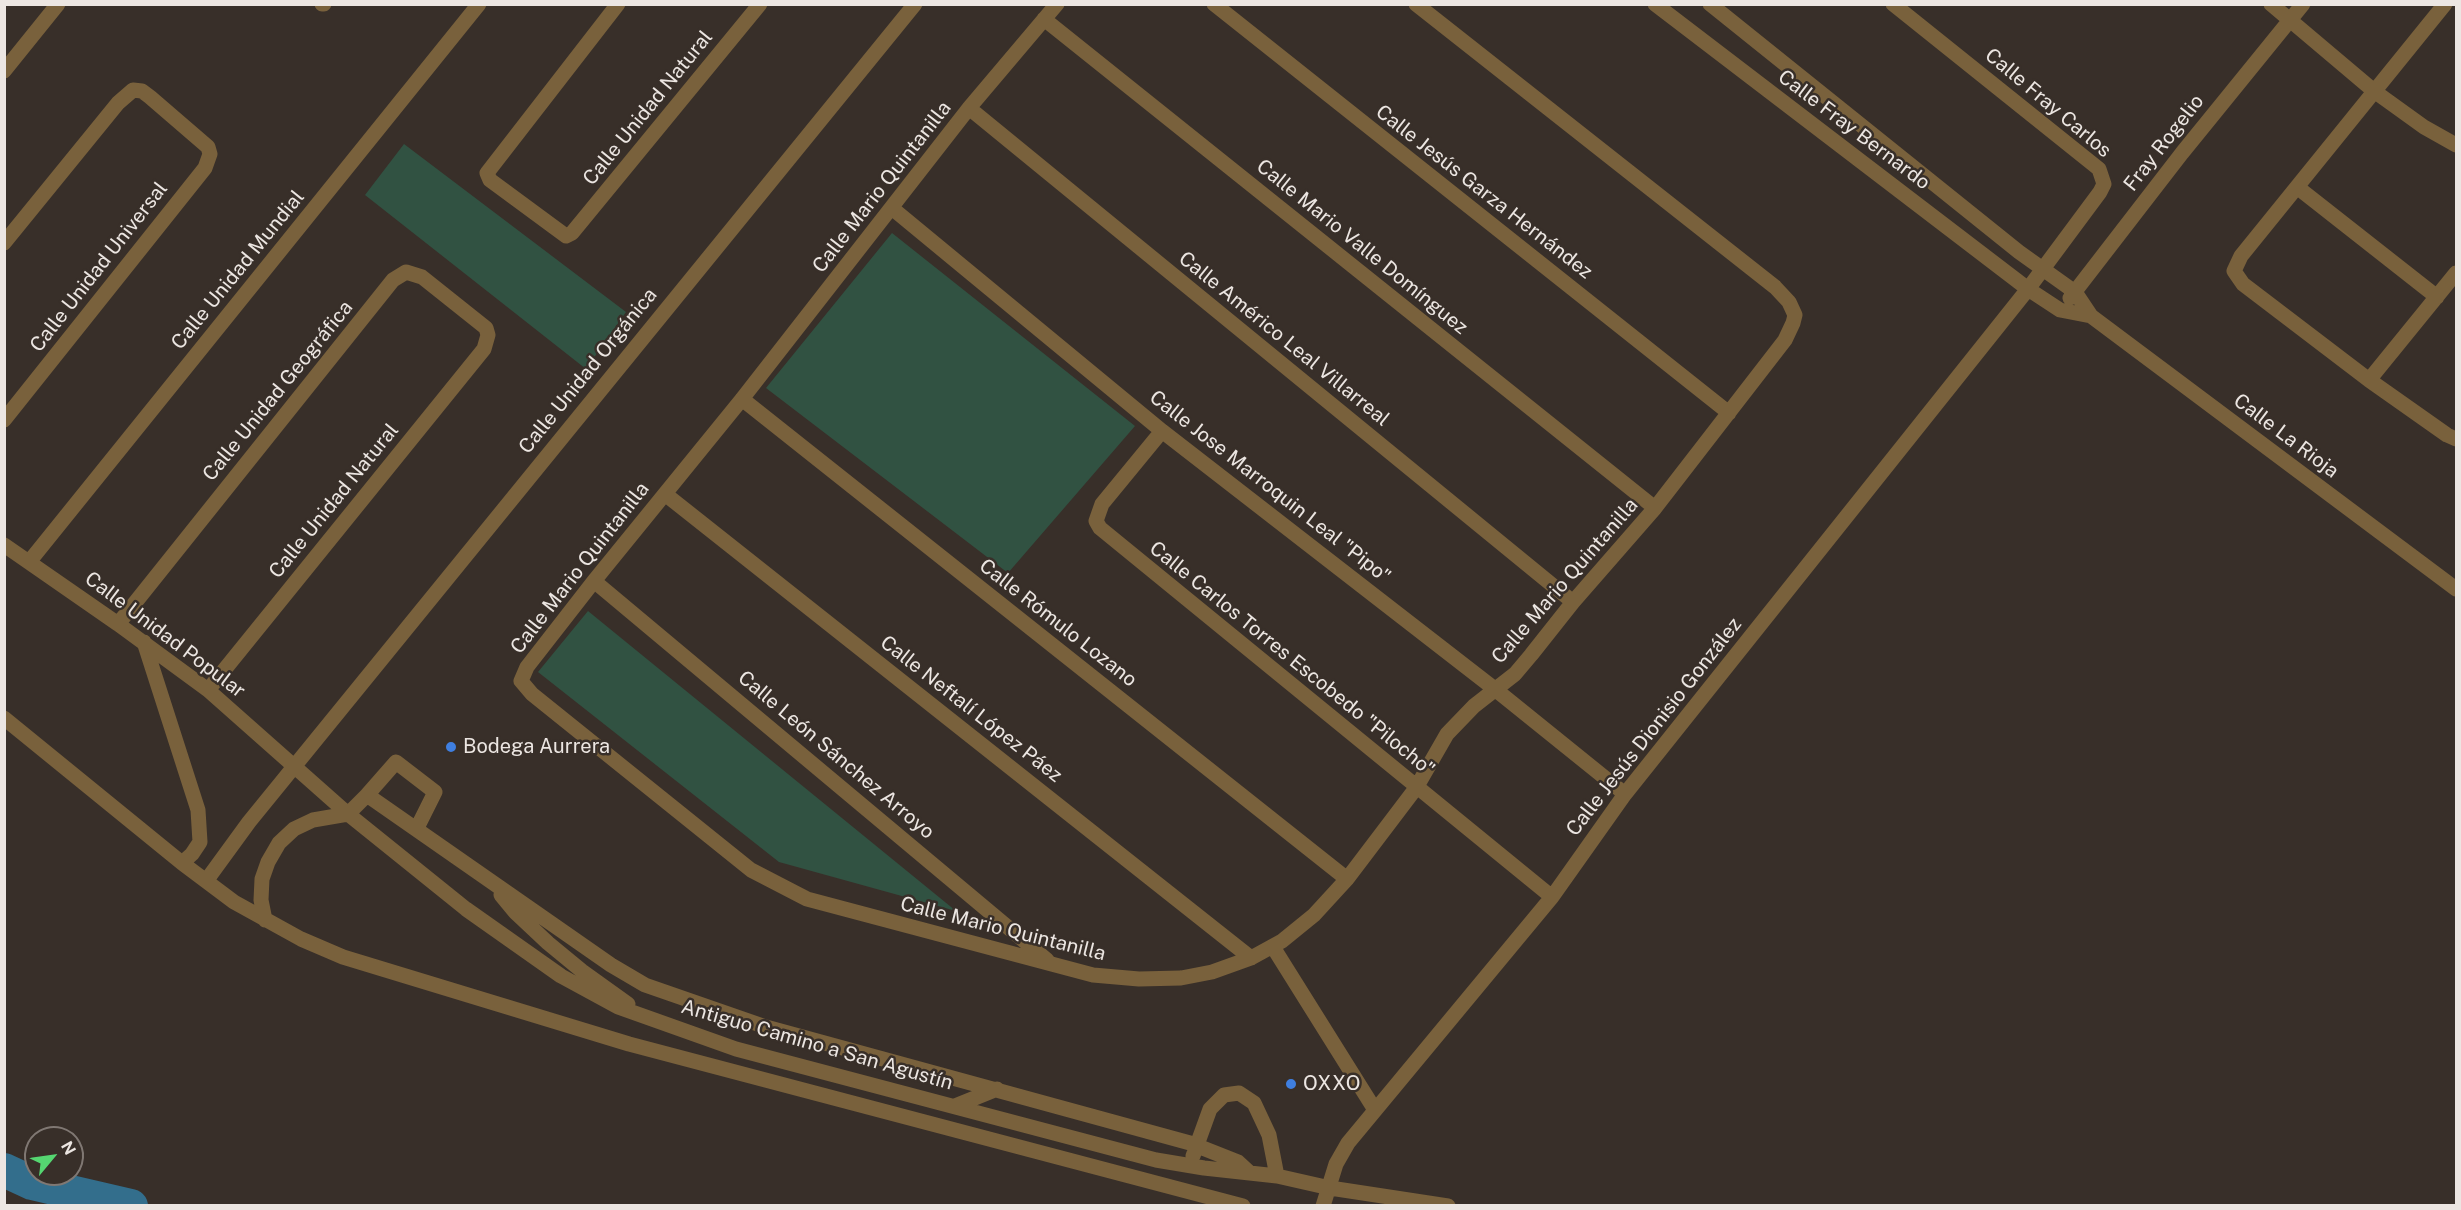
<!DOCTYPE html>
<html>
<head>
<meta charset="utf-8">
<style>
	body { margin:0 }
	#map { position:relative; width:2461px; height:1210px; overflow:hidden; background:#382f29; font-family:"Public Sans",sans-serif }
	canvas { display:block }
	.frame { position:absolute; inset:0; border:6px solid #ece6e2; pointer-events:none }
	.north { position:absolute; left:24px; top:1126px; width:60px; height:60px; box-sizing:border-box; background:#382f29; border:2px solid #807873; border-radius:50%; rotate:61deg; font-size:16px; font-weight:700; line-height:24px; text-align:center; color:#ece6e2 }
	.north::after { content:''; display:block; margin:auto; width:21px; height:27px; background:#55d671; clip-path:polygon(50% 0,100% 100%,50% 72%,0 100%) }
</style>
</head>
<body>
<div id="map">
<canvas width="2461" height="1210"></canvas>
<div class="frame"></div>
<div class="north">N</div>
</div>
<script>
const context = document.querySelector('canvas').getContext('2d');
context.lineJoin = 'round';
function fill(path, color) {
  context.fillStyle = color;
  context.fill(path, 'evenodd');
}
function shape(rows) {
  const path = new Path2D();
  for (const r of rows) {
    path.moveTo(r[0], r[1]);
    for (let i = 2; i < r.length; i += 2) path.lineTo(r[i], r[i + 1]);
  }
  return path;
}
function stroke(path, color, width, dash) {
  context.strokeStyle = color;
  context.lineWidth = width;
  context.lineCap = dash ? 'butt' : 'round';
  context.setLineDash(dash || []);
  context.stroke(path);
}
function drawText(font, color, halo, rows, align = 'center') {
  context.font = font + ' "Public Sans",sans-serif';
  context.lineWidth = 5;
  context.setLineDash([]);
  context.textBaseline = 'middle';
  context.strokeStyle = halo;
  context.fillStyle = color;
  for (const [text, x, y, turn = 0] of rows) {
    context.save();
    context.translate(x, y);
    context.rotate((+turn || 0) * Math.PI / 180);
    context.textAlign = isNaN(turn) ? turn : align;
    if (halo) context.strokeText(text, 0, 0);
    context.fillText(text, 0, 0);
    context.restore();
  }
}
fill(shape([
	[404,144,626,312,586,369,365,195],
	[892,233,1135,426,1008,573,766,388],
	[588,611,956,911,779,862,538,672]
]), '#315242');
stroke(shape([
	[4,1170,32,1183,131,1206]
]), '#336e8c', 34);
stroke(shape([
	[322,4,324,4],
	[618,4,487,173,490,180,566,236,572,233,760,4],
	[1057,4,969,108,742,399,594,581,527,667,521,681,532,694,751,870,807,899,1093,975,1139,979,1181,978,1212,972,1251,958,1282,941,1314,915,1347,879,1416,788,1447,734,1474,706,1515,674,1531,655,1573,602,1655,508,1785,340,1793,323,1795,315,1789,302,1775,287,1416,4],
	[1214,4,1729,413],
	[1655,4,2028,289,2060,310,2091,316],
	[1710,4,2019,252,2075,292,2091,316,2456,589],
	[2271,4,2374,91,2424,127,2456,145],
	[2445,4,2241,256,2234,271,2243,284,2369,380,2447,435,2456,439],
	[1044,19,1655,508],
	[4,71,58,4],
	[969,108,1573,602],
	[2297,187,2437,297],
	[893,209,1162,431,1496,690,1625,794],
	[4,243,118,103,133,90,142,91,150,97,208,147,210,154,205,168,4,420],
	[2070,298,2182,153,2303,4],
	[2369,380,2456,273],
	[742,399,1347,879],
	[1162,431,1102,504,1096,521,1100,528,1552,897],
	[665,494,1251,958],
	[4,545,118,624,208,690,348,814,466,909,561,976,618,1007,736,1049,1156,1160,1204,1168,1277,1176,1330,1188,1448,1206],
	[29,562,479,4],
	[594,581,1047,960],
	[118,624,393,280,406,272,422,277,486,328,488,335,484,349,208,690],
	[144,642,198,810,200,842,192,854,182,863],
	[4,718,182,863,234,902,301,939,343,957,629,1044,1243,1206],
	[367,795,396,762,435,792,417,828],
	[206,881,249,822,915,4],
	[501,895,515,912,548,943,582,971,628,1004],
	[265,920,261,900,262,879,268,862,279,843,294,829,313,820,348,814,367,795,611,965,645,985,766,1027,1190,1143,1238,1162,1250,1173],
	[1273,947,1375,1110],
	[955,1106,997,1089],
	[1193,1156,1210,1109,1224,1095,1239,1093,1254,1103,1269,1135,1277,1176],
	[1323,1206,1336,1164,1348,1143,1552,897,1625,794,2028,289,2100,192,2104,184,2099,169,1893,4]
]), '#79613c', 15);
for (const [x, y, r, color] of [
	[451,747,6,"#3f7fe0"],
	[1291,1084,6,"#3f7fe0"]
]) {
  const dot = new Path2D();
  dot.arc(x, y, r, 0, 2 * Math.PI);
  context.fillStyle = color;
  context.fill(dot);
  stroke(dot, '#382f29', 2);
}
drawText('20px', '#ece6e2', '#382f29', [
	["Calle Fray Carlos",2048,103,40],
	["Calle Unidad Natural",648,108,-51],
	["Calle Fray Bernardo",1854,130,37],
	["Fray Rogelio",2164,143,-52],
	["Calle Mario Quintanilla",882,187,-52],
	["Calle Jesús Garza Hernández",1484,192,38],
	["Calle Mario Valle Domínguez",1362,247,39],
	["Calle Unidad Universal",99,267,-52],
	["Calle Unidad Mundial",238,270,-51],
	["Calle Américo Leal Villarreal",1284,339,39],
	["Calle Unidad Orgánica",588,371,-51],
	["Calle Unidad Geográfica",278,391,-51],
	["Calle La Rioja",2286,436,37],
	["Calle Jose Marroquin Leal \"Pipo\"",1270,487,38],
	["Calle Unidad Natural",334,501,-51],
	["Calle Mario Quintanilla",580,568,-52],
	["Calle Mario Quintanilla",1565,581,-49],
	["Calle Rómulo Lozano",1058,623,38],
	["Calle Unidad Popular",165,635,37],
	["Calle Carlos Torres Escobedo \"Pilocho\"",1292,659,39],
	["Calle Neftalí López Páez",971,709,38],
	["Calle Jesús Dionisio González",1654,727,-52],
	["Calle León Sánchez Arroyo",836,755,40],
	["Calle Mario Quintanilla",1003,929,14],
	["Antiguo Camino a San Agustín",817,1045,16]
]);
drawText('20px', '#ece6e2', '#382f29', [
	["Bodega Aurrera",463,747],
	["OXXO",1303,1084]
], 'left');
</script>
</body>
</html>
